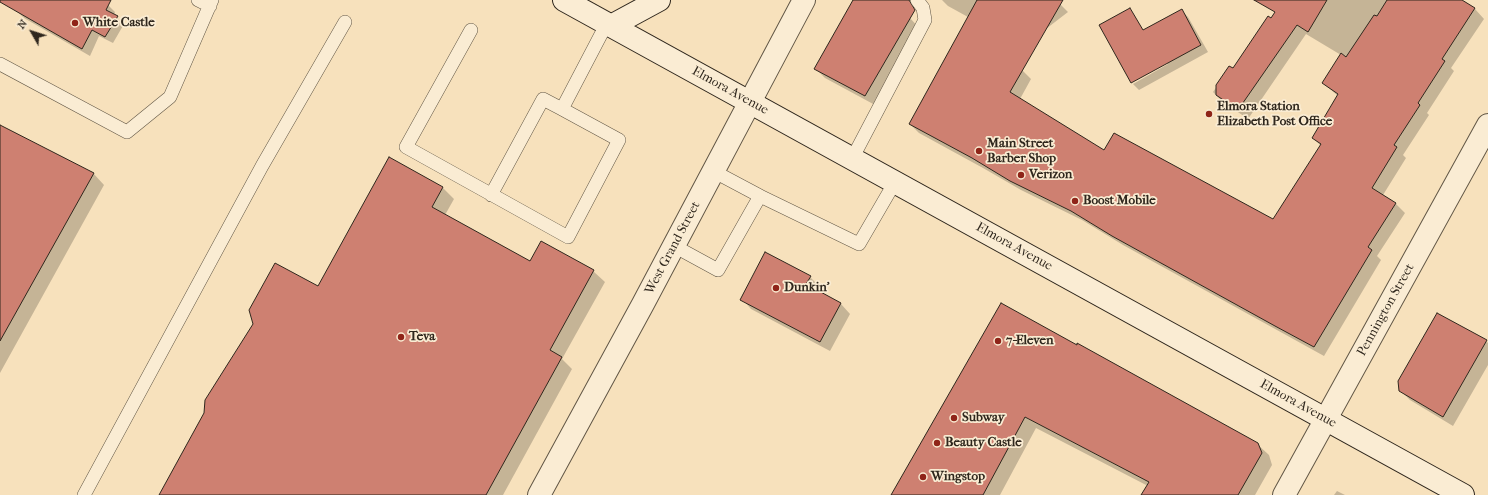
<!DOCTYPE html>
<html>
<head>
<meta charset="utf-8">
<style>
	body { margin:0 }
	#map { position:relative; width:1488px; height:495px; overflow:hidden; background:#f7e1bc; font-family:"IM FELL French Canon",serif }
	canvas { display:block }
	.north { position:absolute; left:12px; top:12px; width:40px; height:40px; -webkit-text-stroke:3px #faecd3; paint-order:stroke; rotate:309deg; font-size:11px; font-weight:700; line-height:16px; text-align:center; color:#2f271d }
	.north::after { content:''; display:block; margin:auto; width:14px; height:18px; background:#2f271d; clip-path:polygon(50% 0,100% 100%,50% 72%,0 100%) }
</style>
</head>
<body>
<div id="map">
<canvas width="1488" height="495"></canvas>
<div class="north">N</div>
</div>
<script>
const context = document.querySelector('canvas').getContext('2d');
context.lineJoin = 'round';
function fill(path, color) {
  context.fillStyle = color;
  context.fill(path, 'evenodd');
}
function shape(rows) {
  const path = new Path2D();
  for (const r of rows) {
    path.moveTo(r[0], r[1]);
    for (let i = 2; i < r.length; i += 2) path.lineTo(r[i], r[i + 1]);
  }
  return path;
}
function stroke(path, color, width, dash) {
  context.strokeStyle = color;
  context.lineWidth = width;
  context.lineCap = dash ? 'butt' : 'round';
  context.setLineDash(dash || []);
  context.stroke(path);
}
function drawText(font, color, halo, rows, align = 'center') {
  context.font = font + ' "IM FELL French Canon",serif';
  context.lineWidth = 3.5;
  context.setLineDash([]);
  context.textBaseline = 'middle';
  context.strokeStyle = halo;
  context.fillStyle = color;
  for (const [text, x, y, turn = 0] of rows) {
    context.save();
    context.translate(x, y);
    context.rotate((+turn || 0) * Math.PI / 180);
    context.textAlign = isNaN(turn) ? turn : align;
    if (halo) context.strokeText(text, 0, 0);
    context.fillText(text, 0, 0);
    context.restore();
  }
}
fill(shape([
	[23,0,100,0,108,5,115,12,114,15,124,24,113,43,99,36,90,56,24,18,17,11],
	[854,0,877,0,910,18,919,28,875,105,825,78,815,68],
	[942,0,1053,0,1059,3,1068,12,977,82,1022,70,1031,79,1020,99,1104,151,1273,220,1321,146,1313,138,1338,96,1323,83,1341,55,1306,34,1248,119,1222,101,1213,92,1230,67,1234,70,1272,20,1283,0,1461,0,1475,9,1484,19,1451,68,1454,71,1427,113,1429,115,1403,155,1406,158,1383,195,1396,204,1405,213,1377,256,1381,260,1324,356,1123,245,1082,220,1021,190,983,168,919,133,910,124,968,17,948,6],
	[1181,10,1188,17,1208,52,1139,90,1133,84,1168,64,1101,26,1169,63,1144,31],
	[0,126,93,173,104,185,0,373],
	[443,188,454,199,445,215,531,262,593,271,605,282,562,359,572,369,503,495,160,495,318,288],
	[810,277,820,287,817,291,841,304,850,314,830,351,751,309,742,299],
	[1486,341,1488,343,1488,365,1453,426,1410,400,1400,390],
	[1077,346,1257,444,1269,455,1272,465,1255,495,1143,495,1148,486,1036,428,1000,495,892,495],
	[1337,491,1345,495,1334,495]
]), '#0003');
const building = shape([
	[0,0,111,0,106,10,118,16,105,37,92,30,82,49,0,2,0,0],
	[853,0,909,0,915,10,865,96,814,69,853,0],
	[977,0,1063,0,1010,92,1104,150,1114,133,1273,219,1321,144,1312,138,1338,94,1322,83,1341,53,1346,57,1374,15,1377,16,1387,0,1462,0,1475,8,1442,59,1445,61,1418,103,1420,105,1394,145,1397,147,1372,188,1396,203,1368,247,1372,250,1314,347,1275,326,1112,236,1071,211,1010,181,972,158,909,124,977,0],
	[1254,0,1327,0,1308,32,1297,25,1238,110,1216,95,1216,85,1229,66,1233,68,1268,16,1271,18,1275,12,1254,0],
	[1130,8,1143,30,1182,9,1201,45,1131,83,1099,25,1130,8],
	[0,125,94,173,0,341,0,125],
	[389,157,443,187,432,207,530,261,541,241,594,270,550,350,562,357,486,495,159,495,204,413,205,400,253,324,249,310,275,263,318,286,389,157],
	[765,252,811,276,806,284,841,303,820,342,740,300,765,252],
	[1001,303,1077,345,1077,343,1258,443,1262,453,1238,495,1141,495,1149,482,1025,417,983,495,891,495,1001,303],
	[1437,313,1487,340,1443,417,1399,391,1398,381,1437,313]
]);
fill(building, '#ce8071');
stroke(building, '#2f271d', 1);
const service = shape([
	[198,0,210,6],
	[471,30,406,147,568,237,619,140,562,109,607,23],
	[0,64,127,132,170,97,212,0],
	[852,159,925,20,923,8,917,0],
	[713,171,760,196],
	[491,195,543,99,562,109],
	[674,246,718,270,760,196,859,244,895,182],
	[84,495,262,166,345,22]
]);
const minor = shape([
	[1284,495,1488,125]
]);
const tertiary = shape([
	[539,495,643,304,804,0]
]);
const secondary = shape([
	[564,0,1463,495],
	[611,26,659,0]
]);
stroke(service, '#615645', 14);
stroke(minor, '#615645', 24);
stroke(tertiary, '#615645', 24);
stroke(secondary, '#2f271d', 24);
stroke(service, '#faecd3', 13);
stroke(minor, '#faecd3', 22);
stroke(tertiary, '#faecd3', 22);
stroke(secondary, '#faecd3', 22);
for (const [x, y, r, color] of [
	[75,23,4,"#8f2418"],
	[1209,114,4,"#8f2418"],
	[979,151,4,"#8f2418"],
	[1021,175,4,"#8f2418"],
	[1075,201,4,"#8f2418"],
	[776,288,4,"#8f2418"],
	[401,337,4,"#8f2418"],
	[998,341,4,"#8f2418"],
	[954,418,4,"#8f2418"],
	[937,443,4,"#8f2418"],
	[923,477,4,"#8f2418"]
]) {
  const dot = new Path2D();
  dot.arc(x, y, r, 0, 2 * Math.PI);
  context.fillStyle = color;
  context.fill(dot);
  stroke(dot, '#faecd3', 1.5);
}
drawText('bold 13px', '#2f271d', '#faecd3', [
	["White Castle",83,23],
	["Elmora Station",1217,107],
	["Elizabeth Post Office",1217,122],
	["Main Street",987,144],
	["Barber Shop",987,159],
	["Verizon",1029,175],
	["Boost Mobile",1083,201],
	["Dunkin'",784,288],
	["Teva",409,337],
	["7-Eleven",1006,341],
	["Subway",962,418],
	["Beauty Castle",945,443],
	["Wingstop",931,477]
], 'left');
drawText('13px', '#2f271d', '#faecd3', [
	["Elmora Avenue",730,91,29],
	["Elmora Avenue",1014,247,29],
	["West Grand Street",673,248,-62],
	["Pennington Street",1386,310,-61],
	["Elmora Avenue",1298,404,29]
]);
</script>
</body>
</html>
